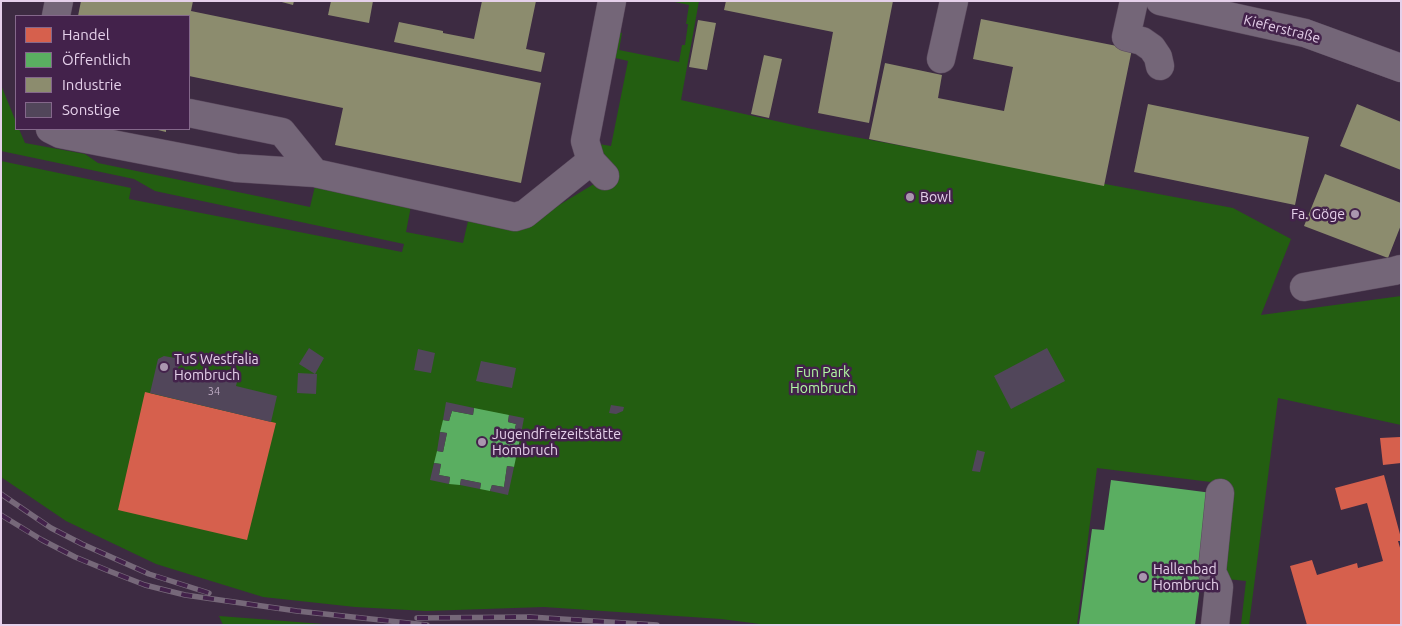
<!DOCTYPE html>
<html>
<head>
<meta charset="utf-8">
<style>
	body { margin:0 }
	#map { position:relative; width:1402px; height:626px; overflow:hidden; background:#3d2b42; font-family:Ubuntu,sans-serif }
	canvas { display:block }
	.frame { position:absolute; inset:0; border:2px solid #e5d0ea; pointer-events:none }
	.legend { position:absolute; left:15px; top:15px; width:175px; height:115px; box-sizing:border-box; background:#43224b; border:1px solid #84688b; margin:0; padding:6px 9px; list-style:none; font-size:15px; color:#e5d0ea }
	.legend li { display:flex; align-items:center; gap:10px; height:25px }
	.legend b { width:25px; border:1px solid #84688b }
</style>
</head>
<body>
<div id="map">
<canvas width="1402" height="626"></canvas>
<div class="frame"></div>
<ul class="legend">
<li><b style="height:14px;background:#d6604d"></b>Handel</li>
<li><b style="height:14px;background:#5aae61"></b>Öffentlich</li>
<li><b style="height:14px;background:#8c8c6e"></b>Industrie</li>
<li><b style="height:14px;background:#51465a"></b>Sonstige</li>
</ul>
</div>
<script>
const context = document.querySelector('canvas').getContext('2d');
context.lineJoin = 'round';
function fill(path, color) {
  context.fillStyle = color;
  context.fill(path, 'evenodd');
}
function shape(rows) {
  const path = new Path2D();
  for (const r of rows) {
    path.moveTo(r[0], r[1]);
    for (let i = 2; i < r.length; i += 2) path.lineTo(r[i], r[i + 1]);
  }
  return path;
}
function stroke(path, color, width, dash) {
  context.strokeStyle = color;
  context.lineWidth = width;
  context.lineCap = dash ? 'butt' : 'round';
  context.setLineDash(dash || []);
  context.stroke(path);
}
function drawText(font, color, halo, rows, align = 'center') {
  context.font = font + ' Ubuntu,sans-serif';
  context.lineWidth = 5;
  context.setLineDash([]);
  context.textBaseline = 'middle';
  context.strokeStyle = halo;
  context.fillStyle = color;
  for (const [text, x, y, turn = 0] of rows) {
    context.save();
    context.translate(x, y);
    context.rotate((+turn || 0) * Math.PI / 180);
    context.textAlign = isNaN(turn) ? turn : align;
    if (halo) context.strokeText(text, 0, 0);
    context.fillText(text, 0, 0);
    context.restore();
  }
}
fill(shape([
	[670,1,699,1,681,100,812,129,1233,208,1291,239,1261,315,1401,296,1401,425,1278,398,1249,625,1241,625,1246,581,1227,579,1222,568,1219,483,1097,468,1077,625,768,625,721,619,544,607,426,611,355,607,263,597,156,564,66,521,1,477,1,161,131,188,129,199,402,252,404,244,155,191,134,179,1,151,1,85,16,122,16,129,19,129,25,143,85,154,98,163,310,207,315,186,411,206,406,232,463,243,468,221,518,230,612,173,593,143,611,146,628,61,611,57,616,32,622,33,619,50,679,62,682,45,685,45,688,24,686,24,689,5],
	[219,616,323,624,333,625,223,625]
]), '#235e11');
fill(shape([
	[145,392,276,423,247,540,118,510],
	[1400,437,1401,463,1383,465,1380,438],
	[1384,475,1401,538,1401,541,1398,541,1401,551,1401,625,1307,625,1290,566,1312,560,1317,575,1357,563,1358,568,1383,561,1367,503,1341,510,1335,488]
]), '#d6604d');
fill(shape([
	[474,408,509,415,508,422,516,424,514,432,521,434,514,467,507,466,504,487,492,485,490,491,480,489,481,483,461,479,460,485,449,484,450,477,439,475,441,464,434,463,437,451,443,452,447,433,440,432,443,420,449,421,452,411,473,415],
	[1111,480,1212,493,1195,625,1079,625,1092,529,1104,530]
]), '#5aae61');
fill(shape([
	[81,1,193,1,191,11,541,83,521,183,335,145,343,108,189,76,189,16,78,16],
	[278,1,294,1,293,5],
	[331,1,373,1,369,23,328,15],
	[482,1,536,1,526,49,545,53,541,72,394,42,399,22,443,31,443,33,474,39],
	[726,1,893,1,869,123,818,113,833,32,724,10],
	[981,19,1132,49,1104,186,869,139,885,63,942,75,938,98,1004,111,1013,67,973,59],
	[698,20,716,23,707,70,689,67],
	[764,55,782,59,769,118,751,114],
	[1148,104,1309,137,1295,205,1134,172],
	[1357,104,1401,122,1401,170,1340,146],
	[154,129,166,129,166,132],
	[1325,174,1401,203,1401,225,1388,258,1304,226]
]), '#8c8c6e');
fill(shape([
	[309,348,324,358,315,374,299,364],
	[1047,348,1065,381,1011,409,994,376],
	[418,349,435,353,431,373,414,370],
	[164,356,175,358,179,365,178,369,191,372,197,369,202,374,216,378,220,375,233,378,237,382,236,386,277,396,271,422,150,393,158,359],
	[481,361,516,368,512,388,476,381],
	[298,373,317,374,316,394,297,393],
	[446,402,474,408,473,415,452,411,449,421,443,420],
	[611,405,624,407,623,411,616,414,609,413],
	[509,415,524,418,521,434,514,432,516,424,508,422],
	[440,432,447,433,443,452,437,451],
	[977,450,985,452,980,472,972,471],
	[434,463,441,464,439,475,450,477,449,484,430,480],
	[507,466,514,467,508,495,490,491,492,485,504,487],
	[461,479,481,483,480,489,460,485]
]), '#51465a');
const minor = shape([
	[1134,1,1126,37,1142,41,1152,48,1158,57,1160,66],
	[1160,1,1305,33,1401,68],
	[56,16,59,1],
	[941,59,954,1],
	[189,113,282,132,315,173],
	[50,129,60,134,236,168,315,173,515,217,525,214,591,161],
	[605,176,591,161,585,141,612,1],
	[1304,287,1394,271,1401,269],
	[1215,625,1219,587,1212,572,1220,493]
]);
stroke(minor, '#5a495d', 29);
stroke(minor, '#746678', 28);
const rail = shape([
	[1,494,51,528,82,544,149,574,209,593],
	[1,515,42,540,75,557,109,571,145,585,185,595,297,611,427,625],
	[417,618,530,617,657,625]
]);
stroke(rail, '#766879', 5.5);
stroke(rail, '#43224b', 4, [11]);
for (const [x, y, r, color] of [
	[910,197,5,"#aa96af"],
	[1355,214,5,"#aa96af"],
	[164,367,5,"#aa96af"],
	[482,442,5,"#aa96af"],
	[1143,577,5,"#aa96af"]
]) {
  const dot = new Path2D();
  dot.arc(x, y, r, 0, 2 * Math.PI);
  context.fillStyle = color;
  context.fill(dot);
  stroke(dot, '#43224b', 2);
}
drawText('11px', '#c0aec6', null, [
	["34",214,391]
]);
drawText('14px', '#e5d0ea', '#43224b', [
	["Kieferstraße",1282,29,14]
]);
drawText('14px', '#e5d0ea', '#43224b', [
	["Bowl",920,197],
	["Fa. Göge",1345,214,"right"],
	["TuS Westfalia",174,359],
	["Hombruch",174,375],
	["Jugendfreizeitstätte",492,434],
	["Hombruch",492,450],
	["Hallenbad",1153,569],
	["Hombruch",1153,585]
], 'left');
drawText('14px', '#b2fba3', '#43224b', [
	["Fun Park",823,372],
	["Hombruch",823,388]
]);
</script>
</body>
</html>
